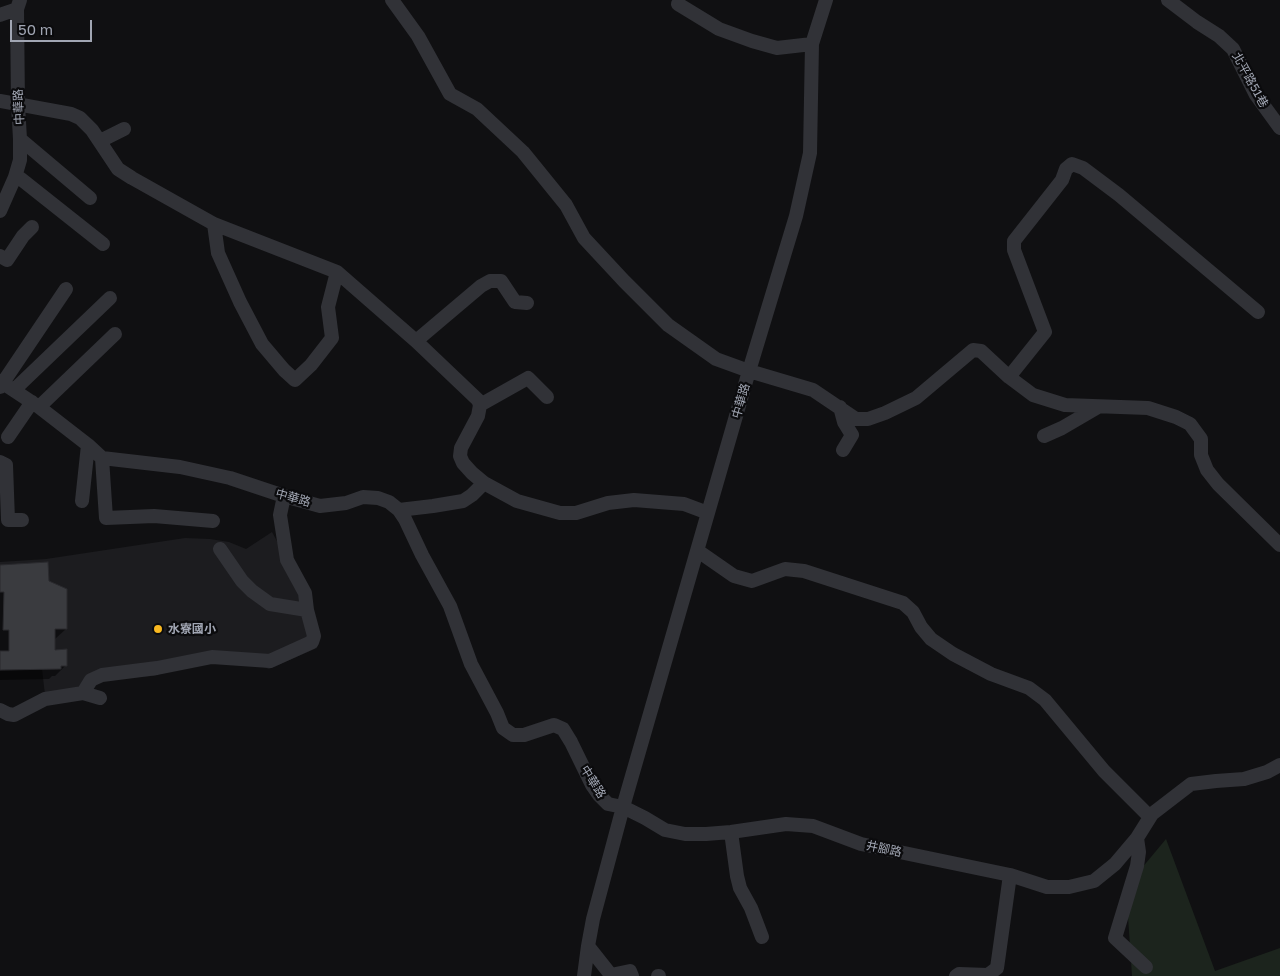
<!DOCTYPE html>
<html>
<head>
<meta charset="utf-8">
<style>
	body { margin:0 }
	#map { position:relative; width:1280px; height:976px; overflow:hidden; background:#101012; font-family:"Golos Text",sans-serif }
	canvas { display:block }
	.scale { position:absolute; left:10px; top:20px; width:82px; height:22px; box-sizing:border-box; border:2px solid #a1a6b3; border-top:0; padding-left:6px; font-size:15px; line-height:18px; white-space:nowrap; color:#a1a6b3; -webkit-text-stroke:4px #0b0b0d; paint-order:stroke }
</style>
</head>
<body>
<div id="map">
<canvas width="1280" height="976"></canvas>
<div class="scale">50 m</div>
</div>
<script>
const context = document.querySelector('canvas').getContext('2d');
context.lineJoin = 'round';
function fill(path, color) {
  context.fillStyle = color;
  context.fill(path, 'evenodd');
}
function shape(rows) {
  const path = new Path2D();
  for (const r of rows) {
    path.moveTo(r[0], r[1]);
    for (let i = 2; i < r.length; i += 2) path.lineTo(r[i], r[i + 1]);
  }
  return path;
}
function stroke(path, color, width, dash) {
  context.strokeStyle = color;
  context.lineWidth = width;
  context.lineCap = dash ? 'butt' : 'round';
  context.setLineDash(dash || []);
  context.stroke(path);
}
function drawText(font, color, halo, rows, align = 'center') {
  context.font = font + ' "Golos Text","Noto Sans TC",sans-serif';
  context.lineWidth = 4.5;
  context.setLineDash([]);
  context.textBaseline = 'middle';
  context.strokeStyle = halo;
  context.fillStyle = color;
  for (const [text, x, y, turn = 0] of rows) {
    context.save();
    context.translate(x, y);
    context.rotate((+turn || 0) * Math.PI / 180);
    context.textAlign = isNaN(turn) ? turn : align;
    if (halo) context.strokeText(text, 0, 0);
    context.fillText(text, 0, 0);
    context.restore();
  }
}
fill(shape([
	[272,532,314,609,317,648,269,669,256,664,191,662,154,676,103,678,93,689,45,695,42,669,0,671,0,562,46,559,185,538,210,539,229,542,246,549]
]), '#1c1c1f');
fill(shape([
	[1166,839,1215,971,1280,948,1280,976,1132,976,1126,887]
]), '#1c241d');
fill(shape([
	[0,566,48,582,66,629,55,639,54,639,54,651,66,665,55,676,52,676,49,679,0,680]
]), '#0007');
const building = shape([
	[48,562,49,581,67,589,67,629,55,629,55,650,67,649,67,666,61,666,61,669,0,670,0,651,9,651,9,630,3,630,4,592,0,592,0,565,48,562]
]);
fill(building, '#3a3b3f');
stroke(building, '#2a2a2e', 1);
stroke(shape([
	[392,0,418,36,450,94,477,109,523,152,566,205,584,238,624,281,668,325,716,359,749,371,813,390,856,419,868,419,885,413,916,398,973,350,981,351,1009,377,1033,395,1065,405,1148,408,1176,417,1190,424,1201,439,1201,455,1207,470,1218,484,1280,545],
	[1168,0,1197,22,1219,36,1233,49,1256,95,1280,128],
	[678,4,719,29,752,41,777,48,812,44],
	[0,15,17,9],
	[0,101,71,114,80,118,92,130,118,169,132,178,214,224,337,272,416,341,478,400,480,405,478,416,461,448,460,456,463,463,472,473,484,483,517,501,560,513,576,513,608,503,634,500,684,504,708,513],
	[20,139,90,198],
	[100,141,124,129],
	[15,177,21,179,103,244],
	[0,211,15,177,20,160,20,139,18,105,17,9,20,0],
	[214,224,218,253,240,302,262,344,284,370,295,380,311,365,332,338,328,307,337,272],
	[0,256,7,260,23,236,32,227],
	[416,341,481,286,490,281,501,281,515,302,527,303],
	[1009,377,1045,332,1014,250,1014,241,1062,180,1066,169,1072,164,1083,168,1119,195,1258,312],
	[0,381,39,407,88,445,102,458,180,467,230,478,284,496,320,506,346,503,363,497,378,498,389,502,399,510,405,519,422,555,450,606,471,664,497,713,503,728,513,735,524,735,554,725,563,729,571,742,592,785,599,795,608,804,623,807,645,818,665,830,685,834,706,834,731,832,786,824,813,826,861,844,1010,875,1047,887,1069,887,1094,881,1115,864,1137,838,1152,814,1191,784,1216,781,1244,779,1267,772,1280,765],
	[0,387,66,289],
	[14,390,110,298],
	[480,405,528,378,547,397],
	[39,407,115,334],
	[840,407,844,422,852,435,843,450],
	[1044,436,1062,428,1098,407],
	[8,437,32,402],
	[102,458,106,518,154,516,213,521],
	[0,462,6,465,8,520,22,520],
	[284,496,280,515,287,560,305,593,307,610],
	[82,501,88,445],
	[399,510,433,506,463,501,472,495,484,483],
	[698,551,734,576,752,581,785,569,804,571,903,603,913,612,921,627,931,639,953,654,991,674,1029,688,1045,700,1104,771,1150,817],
	[100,698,83,693,91,680,102,675,157,668,212,657,270,661,312,642,314,636,307,610,270,604,252,591,242,581,220,549],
	[0,710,8,714,14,715,45,699,83,693],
	[731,832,737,876,740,888,751,908,762,937],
	[1137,838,1139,852,1137,866,1115,938,1146,967],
	[588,946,611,975,630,971,632,976],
	[584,976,588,946,593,919,623,807,749,371,796,216,810,153,812,44,826,0],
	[658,976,659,976],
	[956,976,959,974,988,975,997,968,1010,875]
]), '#313237', 14);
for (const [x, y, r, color] of [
	[158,629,5,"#f9b820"]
]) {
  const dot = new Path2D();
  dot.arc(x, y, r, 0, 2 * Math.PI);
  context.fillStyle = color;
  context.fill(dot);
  stroke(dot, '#0b0b0d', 2);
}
drawText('12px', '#a1a6b3', '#0b0b0d', [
	["北平路51巷",1250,80,61],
	["中華路",19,107,-93],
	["中華路",741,401,-74],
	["中華路",293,498,16],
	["中華路",593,782,58],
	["井腳路",884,849,12]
]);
drawText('bold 12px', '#a1a6b3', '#0b0b0d', [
	["水寮國小",168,629]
], 'left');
</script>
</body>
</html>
